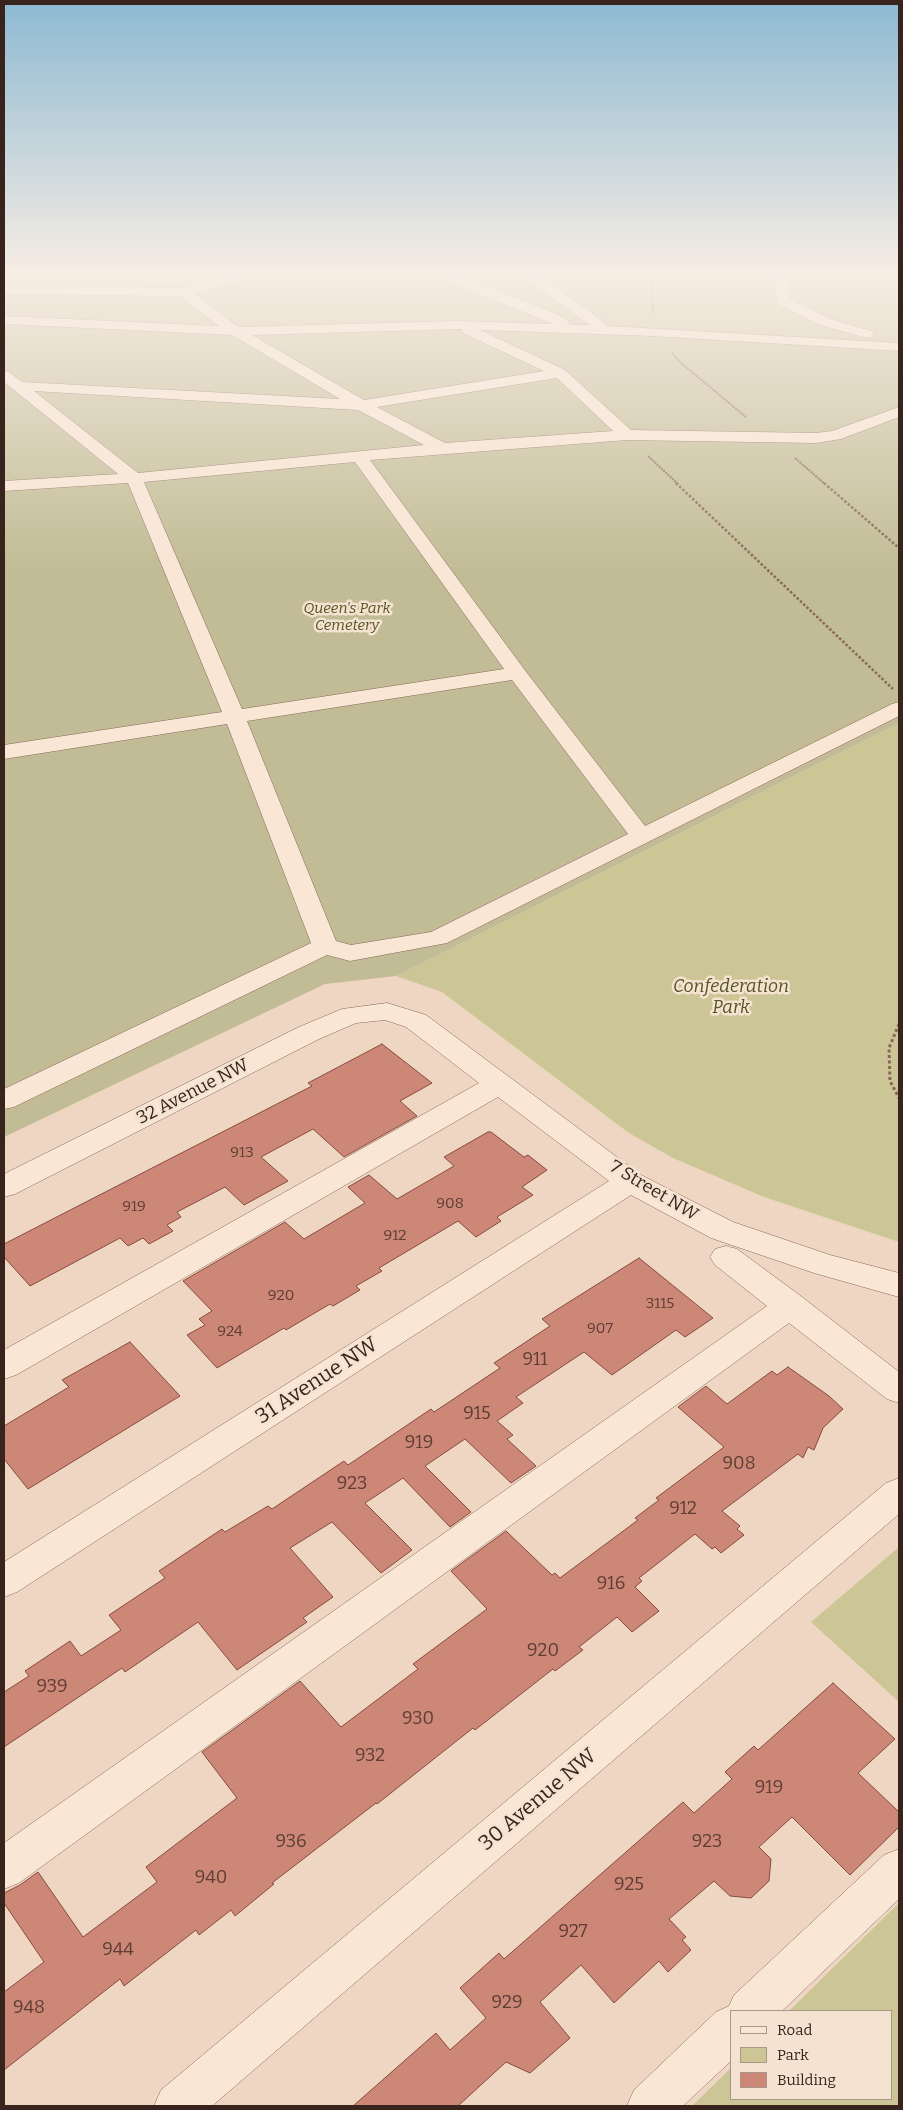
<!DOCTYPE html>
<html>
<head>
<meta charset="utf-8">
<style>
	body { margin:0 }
	#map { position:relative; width:903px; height:2110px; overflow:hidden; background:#eed6c2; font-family:Bitter,serif }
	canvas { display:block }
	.frame { position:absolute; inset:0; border:5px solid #38241d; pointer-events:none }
	.legend { position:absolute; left:730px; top:2010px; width:162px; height:90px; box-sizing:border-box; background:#f5e3d1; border:1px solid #a99789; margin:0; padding:6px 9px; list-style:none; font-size:15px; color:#38241d }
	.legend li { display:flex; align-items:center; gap:10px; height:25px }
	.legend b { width:25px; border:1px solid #a99789 }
</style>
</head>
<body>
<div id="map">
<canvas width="903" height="2110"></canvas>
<div class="frame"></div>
<ul class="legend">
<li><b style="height:6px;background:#f9e6d5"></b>Road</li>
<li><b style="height:14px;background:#ccc696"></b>Park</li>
<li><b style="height:14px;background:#cc8777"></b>Building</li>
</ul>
</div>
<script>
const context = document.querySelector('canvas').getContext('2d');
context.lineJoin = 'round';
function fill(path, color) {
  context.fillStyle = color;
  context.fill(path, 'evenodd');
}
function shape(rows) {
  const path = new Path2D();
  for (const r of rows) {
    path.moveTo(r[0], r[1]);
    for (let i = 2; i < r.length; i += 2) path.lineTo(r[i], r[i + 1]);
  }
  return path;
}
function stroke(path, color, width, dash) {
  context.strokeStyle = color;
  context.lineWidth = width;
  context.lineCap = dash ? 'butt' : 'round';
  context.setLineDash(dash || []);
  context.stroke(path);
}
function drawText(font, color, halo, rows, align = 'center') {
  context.font = font + ' Bitter,serif';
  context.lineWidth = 5;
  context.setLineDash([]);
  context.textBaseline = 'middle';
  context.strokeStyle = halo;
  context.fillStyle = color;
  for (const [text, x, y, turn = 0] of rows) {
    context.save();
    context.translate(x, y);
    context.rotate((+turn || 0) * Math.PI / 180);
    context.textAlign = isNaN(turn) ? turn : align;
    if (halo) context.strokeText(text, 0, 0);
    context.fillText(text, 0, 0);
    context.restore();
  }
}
fill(shape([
	[899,723,899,1242,764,1197,673,1158,629,1133,442,992,396,976],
	[899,1547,899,1702,811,1622],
	[899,1903,899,2106,692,2106,732,2067,732,2099,892,2099,892,2011,789,2011]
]), '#ccc696');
fill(shape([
	[4,274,899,274,899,723,396,976,325,984,4,1137]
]), '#c1bc95');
const building = shape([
	[382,1044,432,1083,400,1101,417,1116,344,1157,313,1129,261,1157,288,1181,244,1205,225,1187,177,1212,181,1217,167,1225,173,1231,149,1244,143,1238,128,1246,120,1238,30,1286,4,1257,4,1244,312,1086,308,1083,382,1044],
	[488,1132,491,1132,524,1157,528,1155,547,1170,522,1187,533,1195,497,1217,501,1221,476,1237,458,1221,379,1268,382,1271,356,1286,360,1290,333,1306,330,1304,286,1330,284,1328,217,1368,187,1335,205,1325,199,1319,212,1311,183,1281,285,1222,304,1239,365,1203,348,1187,369,1175,397,1199,454,1166,444,1157,488,1132],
	[639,1258,713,1318,685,1337,676,1330,612,1375,584,1352,516,1397,523,1403,497,1421,513,1435,507,1439,536,1466,511,1483,465,1439,425,1466,471,1512,450,1527,403,1478,365,1503,412,1550,381,1573,332,1522,290,1548,333,1597,303,1618,307,1622,237,1670,198,1622,125,1672,122,1668,4,1747,4,1692,29,1676,25,1671,70,1641,81,1656,121,1630,109,1615,165,1578,159,1571,222,1529,225,1532,268,1506,272,1509,344,1461,348,1465,431,1409,434,1412,500,1368,494,1363,550,1326,542,1319,639,1258],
	[130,1342,180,1396,28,1489,4,1459,4,1426,69,1387,62,1380,130,1342],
	[788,1367,829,1396,843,1409,823,1428,814,1450,808,1447,803,1458,798,1454,722,1511,740,1526,737,1529,744,1535,721,1553,715,1547,712,1549,695,1534,639,1578,642,1581,635,1587,659,1611,632,1632,617,1617,579,1647,583,1650,555,1671,553,1669,475,1730,473,1728,377,1804,376,1803,272,1883,274,1884,235,1916,231,1910,199,1935,196,1930,124,1986,120,1979,4,2070,4,1992,44,1962,4,1903,4,1893,20,1885,38,1872,83,1937,157,1882,146,1867,237,1798,202,1752,300,1681,341,1727,418,1669,413,1664,487,1609,451,1571,506,1531,552,1575,555,1573,560,1578,638,1520,635,1518,659,1500,656,1498,724,1447,678,1407,706,1386,727,1404,772,1371,777,1375,788,1367],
	[833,1683,895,1739,858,1773,899,1812,899,1827,850,1875,792,1817,759,1847,771,1859,769,1881,751,1898,730,1896,714,1881,669,1919,686,1937,682,1940,691,1950,668,1972,659,1961,614,2003,581,1965,540,2002,570,2038,530,2073,506,2062,458,2106,353,2106,436,2033,450,2050,486,2018,460,1988,499,1953,504,1959,683,1802,694,1813,732,1779,725,1772,754,1746,758,1750,833,1683]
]);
fill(building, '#cc8777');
stroke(building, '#874a3f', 1);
const minor = shape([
	[235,274,258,274,257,277,194,293,238,327,458,321,553,324,437,277,436,274,455,274,557,314,568,321,570,325,590,325,518,274,534,274,583,306,608,326,899,343,899,351,653,336,480,330,565,370,631,430,816,433,832,431,899,407,899,417,841,439,816,443,627,440,370,460,524,669,645,826,892,704,899,702,899,716,447,943,350,961,327,955,14,1107,4,1109,4,1089,311,943,227,724,4,759,4,745,222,712,128,483,4,491,4,481,118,474,4,382,4,371,9,372,22,382,340,399,232,335,4,324,4,316,219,326,180,296,4,294,4,286,183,288,235,274],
	[461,329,463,333,544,371,364,400,252,335,461,329],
	[557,378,613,431,445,443,377,407,557,378],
	[34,391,358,410,424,445,138,473,34,391],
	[355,462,504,669,242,709,144,482,355,462],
	[512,680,628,834,431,932,351,945,336,941,247,721,512,680],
	[772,274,786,274,790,299,830,319,872,331,874,334,872,337,867,338,820,325,778,304,772,274],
	[387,1003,426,1015,641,1175,733,1222,830,1255,899,1273,899,1297,814,1273,711,1238,631,1195,17,1592,4,1597,4,1562,609,1181,498,1097,16,1375,4,1379,4,1350,479,1083,406,1027,385,1020,356,1023,319,1039,15,1194,4,1197,4,1174,299,1027,342,1009,387,1003],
	[726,1246,737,1249,802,1297,899,1372,899,1403,887,1399,789,1323,19,1883,4,1889,4,1843,767,1306,715,1265,710,1257,715,1249,726,1246],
	[899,1478,899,1514,212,2106,154,2106,161,2090,886,1483,899,1478],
	[899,1849,899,1899,782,2011,732,2011,732,2060,683,2106,627,2106,634,2090,716,2012,729,2006,734,1995,884,1855,899,1849]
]);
stroke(minor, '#886759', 1);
stroke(shape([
	[652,274,653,314],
	[672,353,681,363,746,417],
	[648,456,678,484],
	[795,458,825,484]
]), '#886759', 2, [2, 1]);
stroke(shape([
	[676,483,893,689],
	[824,483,899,548]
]), '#886759', 2.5, [2.5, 2]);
stroke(shape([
	[899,1024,889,1048,890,1081,899,1098]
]), '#886759', 3, [3, 2.5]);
fill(minor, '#f9e6d5');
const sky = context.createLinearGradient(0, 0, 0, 570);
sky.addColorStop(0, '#8db9d2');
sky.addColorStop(0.48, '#f7ede4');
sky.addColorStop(1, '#f7ede400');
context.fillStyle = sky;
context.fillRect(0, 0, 903, 570);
drawText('italic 15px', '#535424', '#f5e3d1', [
	["Queen's Park",347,609],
	["Cemetery",347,626]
]);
drawText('15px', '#5d3d34', null, [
	["913",242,1153],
	["908",450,1204],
	["919",134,1207],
	["912",395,1236],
	["920",281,1296],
	["3115",660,1304],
	["907",600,1329],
	["924",230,1332]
]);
drawText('italic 18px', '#535424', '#f5e3d1', [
	["Confederation",731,987],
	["Park",731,1008]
]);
drawText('18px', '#38241d', '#f5e3d1', [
	["32 Avenue NW",193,1092,-27],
	["7 Street NW",654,1191,31]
]);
drawText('18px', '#5d3d34', null, [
	["911",535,1360],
	["915",477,1414],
	["919",419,1443],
	["908",739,1464],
	["923",352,1484],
	["912",683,1509],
	["916",611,1584],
	["920",543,1651],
	["939",52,1687],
	["930",418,1719],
	["932",370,1756],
	["919",769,1788],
	["936",291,1842],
	["923",707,1842],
	["940",211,1878],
	["925",629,1885],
	["927",573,1932],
	["944",118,1950],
	["929",507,2003],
	["948",29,2008]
]);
drawText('21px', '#38241d', '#f5e3d1', [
	["31 Avenue NW",317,1381,-33],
	["30 Avenue NW",538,1800,-40]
]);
</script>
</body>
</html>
